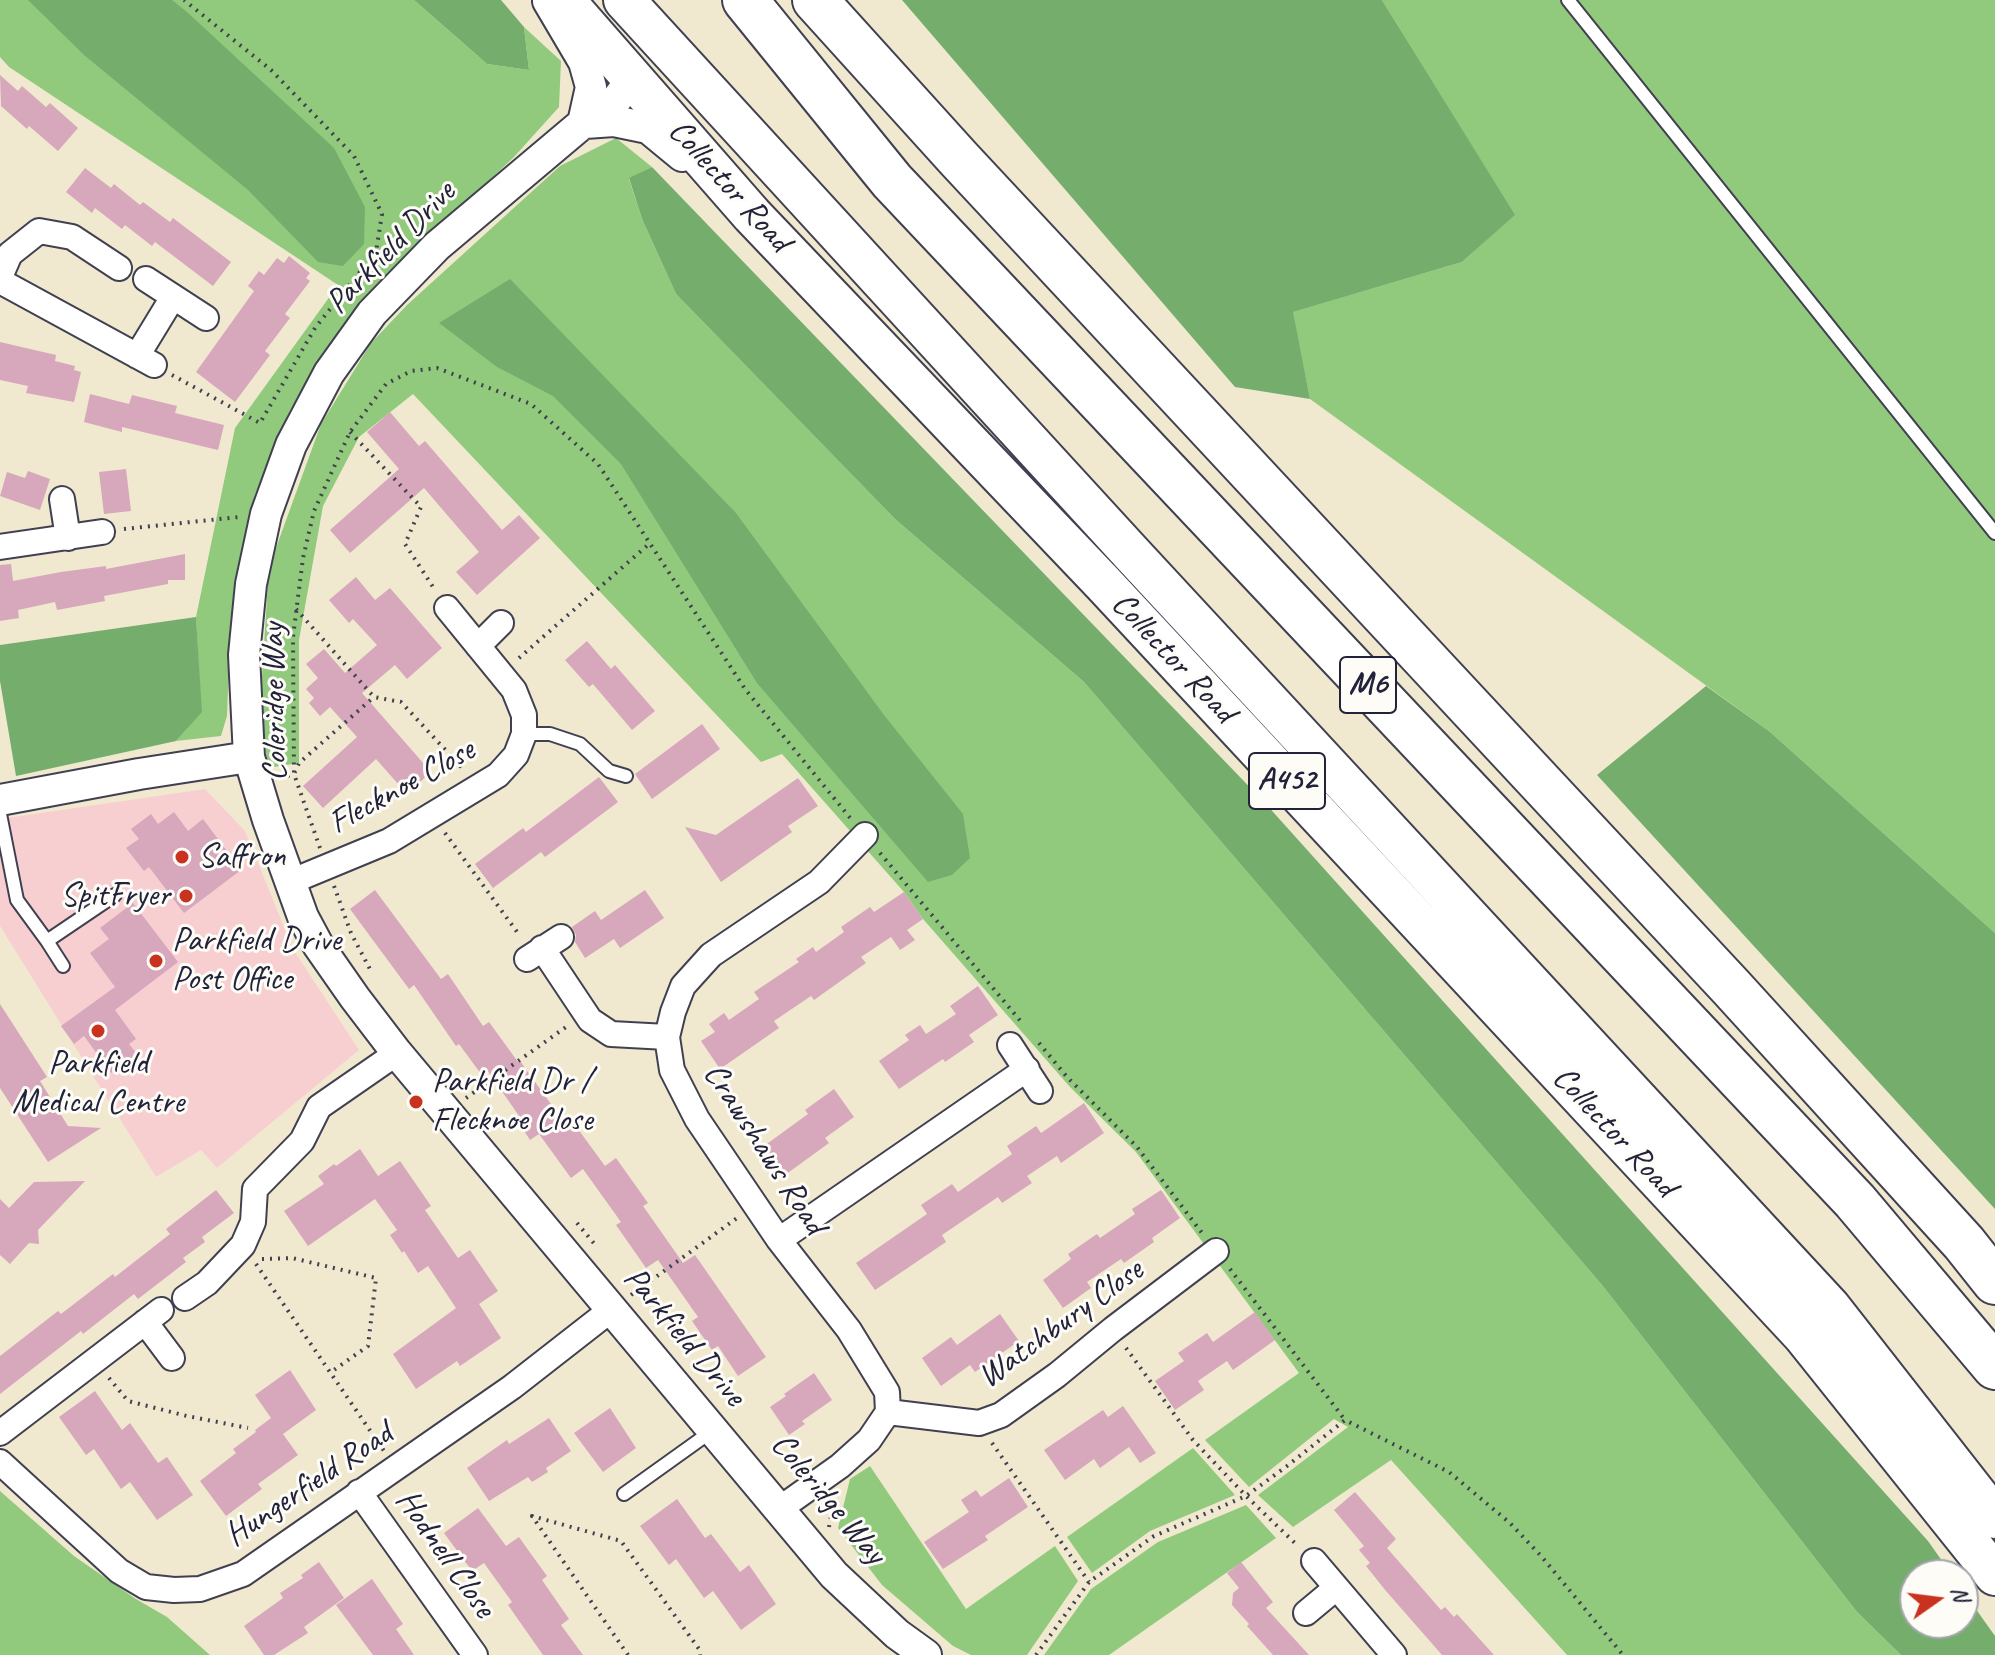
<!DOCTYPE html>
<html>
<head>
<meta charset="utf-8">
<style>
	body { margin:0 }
	#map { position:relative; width:1995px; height:1655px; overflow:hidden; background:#f0e9d0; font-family:Caveat,sans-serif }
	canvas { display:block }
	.north { position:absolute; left:1899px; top:1559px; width:80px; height:80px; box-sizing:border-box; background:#fdfcf7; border:2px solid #a5a5ac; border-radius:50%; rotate:76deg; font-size:22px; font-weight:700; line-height:32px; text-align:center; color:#22223b }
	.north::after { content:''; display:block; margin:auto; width:28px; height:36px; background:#c8321e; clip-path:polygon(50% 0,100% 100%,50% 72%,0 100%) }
</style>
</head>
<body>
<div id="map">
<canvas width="1995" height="1655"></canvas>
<div class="north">N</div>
</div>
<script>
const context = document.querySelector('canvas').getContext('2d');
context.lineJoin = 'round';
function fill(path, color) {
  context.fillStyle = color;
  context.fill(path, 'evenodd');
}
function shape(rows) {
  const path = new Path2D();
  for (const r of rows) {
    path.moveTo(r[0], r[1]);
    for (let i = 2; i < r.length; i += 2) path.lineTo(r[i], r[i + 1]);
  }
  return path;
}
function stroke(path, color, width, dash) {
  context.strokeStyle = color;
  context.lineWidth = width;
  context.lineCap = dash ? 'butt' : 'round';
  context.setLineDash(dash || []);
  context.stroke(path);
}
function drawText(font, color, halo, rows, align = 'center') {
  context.font = font + ' Caveat,sans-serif';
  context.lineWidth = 6;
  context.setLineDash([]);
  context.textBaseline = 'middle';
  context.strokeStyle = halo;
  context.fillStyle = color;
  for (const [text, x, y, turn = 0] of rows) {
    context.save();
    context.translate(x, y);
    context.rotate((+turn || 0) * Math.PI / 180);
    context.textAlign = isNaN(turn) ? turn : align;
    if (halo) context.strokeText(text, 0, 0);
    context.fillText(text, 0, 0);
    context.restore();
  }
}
fill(shape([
	[205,789,245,831,293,949,359,1050,217,1168,201,1150,156,1177,0,926,0,819]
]), '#f7cfd0');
fill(shape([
	[0,0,414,0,487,64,529,70,524,27,561,61,559,107,514,157,369,293,290,410,255,494,238,573,229,663,227,716,221,736,176,741,201,712,196,617,235,428,338,285,9,67,0,57],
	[1382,0,1995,0,1995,933,1769,731,1310,399,1292,312,1462,262,1514,215],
	[616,138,652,167,629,179,642,219,676,294,895,519,1084,682,1602,1285,1857,1612,1901,1655,1567,1655,1391,1460,1293,1527,1258,1495,1348,1427,1334,1419,1249,1487,1205,1440,1299,1373,1136,1152,1070,1087,923,919,904,892,782,754,761,762,413,394,359,437,323,506,299,640,299,763,268,768,260,706,269,567,321,424,371,343,407,305,560,166],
	[1193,1448,1235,1495,1150,1531,1092,1573,1067,1537],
	[870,1466,966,1609,1055,1546,1078,1581,1027,1655,971,1655,953,1646,882,1585,838,1528,850,1479],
	[0,1491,74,1556,136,1599,167,1617,210,1655,0,1655],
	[1246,1505,1276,1538,1109,1655,1044,1655,1091,1589,1158,1542]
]), '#92ca7d');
fill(shape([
	[28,0,172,0,187,12,334,148,365,207,364,244,343,266,318,262,248,190,84,55],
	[414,0,501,0,524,27,529,70,487,64],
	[902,0,1382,0,1515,215,1462,262,1293,312,1310,399,1235,387],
	[652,167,1265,803,1928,1541,1952,1575,1915,1575,1915,1623,1963,1623,1963,1591,1995,1636,1995,1655,1901,1655,1857,1612,1602,1285,1084,682,895,519,676,294,642,219,629,178],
	[510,279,736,513,884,715,963,814,970,858,952,875,928,882,757,683,621,464,553,396,497,367,439,323],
	[196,617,202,712,176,741,16,776,0,681,0,645],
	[1706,686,1769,731,1995,933,1995,1209,1597,775]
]), '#75ae6c');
fill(shape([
	[0,75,18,91,22,86,46,107,50,103,78,128,58,151,29,126,27,129,1,106],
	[85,168,111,188,114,184,140,205,143,202,170,222,173,218,231,262,213,286,155,242,152,246,125,225,122,229,95,208,92,213,66,192],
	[289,256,310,273,306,278,310,281,285,314,290,318,265,351,270,355,235,402,196,372,254,291,248,286,259,271,264,275,277,258,284,263],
	[0,342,56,355,55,361,75,366,74,370,81,372,74,402,26,393,28,386,0,380],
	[90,394,129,404,132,395,177,406,175,413,224,425,218,450,122,427,122,432,84,422],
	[390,412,419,446,425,441,502,530,519,515,540,538,477,595,456,572,479,552,424,488,350,553,330,530,399,469,367,432],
	[126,469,131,511,104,514,99,472],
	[28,471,50,479,40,510,0,496,7,472,25,478],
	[185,554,185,580,168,580,168,584,104,596,105,601,57,610,55,602,18,610,19,618,0,621,0,565,11,564,13,581,61,572,106,566,106,569],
	[356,577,375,600,390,588,442,648,407,679,395,665,362,693,431,772,407,794,376,759,323,808,303,786,357,737,330,707,320,716,309,703,314,698,306,689,318,678,306,664,324,649,345,673,377,645,353,619,349,623,329,600],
	[587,641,611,669,615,665,655,711,632,730,593,684,589,687,565,660],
	[702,724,720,749,652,799,635,774],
	[599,777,618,802,545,857,541,852,493,888,475,864,523,828,526,832],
	[798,778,818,806,788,826,792,832,721,882,685,827,716,835],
	[174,812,188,831,203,819,241,870,184,913,149,867,144,871,126,848,139,839,131,829,151,814,158,824],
	[375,890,441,979,448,974,483,1026,489,1022,518,1062,520,1061,561,1118,567,1114,605,1166,616,1158,648,1203,643,1206,683,1263,695,1255,766,1357,738,1376,718,1346,712,1350,692,1321,698,1317,658,1260,646,1268,616,1225,621,1222,583,1169,571,1178,539,1134,530,1140,521,1126,524,1123,487,1070,481,1074,459,1044,456,1046,414,985,409,989,350,909],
	[645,890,664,918,620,948,614,939,585,958,575,942,576,935,572,927,595,911,601,920],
	[904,892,923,919,907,930,915,940,900,950,891,937,861,957,866,963,814,1000,811,996,774,1021,779,1028,720,1069,701,1041,715,1032,709,1024,724,1013,729,1020,759,999,754,992,799,962,796,959,813,947,816,952,844,932,841,927,870,907,874,912],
	[133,903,178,962,115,1010,136,1039,129,1044,137,1054,111,1073,84,1036,74,1044,61,1026,115,987,90,953,109,939,100,928],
	[978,986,998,1015,969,1035,974,1042,945,1062,943,1059,899,1089,879,1061,909,1040,905,1035,920,1025,926,1034,956,1014,950,1006],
	[0,1004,47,1077,40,1081,68,1126,101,1128,48,1162,0,1088],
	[834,1089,854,1117,825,1138,829,1143,785,1175,764,1146,808,1114,805,1110],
	[1084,1103,1104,1133,1061,1163,1057,1156,1027,1176,1032,1183,1002,1203,998,1197,942,1235,946,1242,875,1290,856,1263,927,1214,921,1205,952,1184,958,1192,1012,1154,1007,1146,1036,1126,1041,1133],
	[360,1149,378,1176,400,1161,431,1206,425,1210,458,1258,470,1250,498,1291,479,1304,501,1338,460,1366,457,1361,416,1389,393,1354,456,1308,428,1266,418,1273,404,1251,402,1253,390,1235,397,1230,375,1199,308,1246,284,1211,324,1184,318,1176,334,1164,336,1166],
	[85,1181,38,1230,39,1244,29,1243,10,1264,0,1255,0,1199,9,1208,34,1182],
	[216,1190,234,1213,202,1237,205,1242,183,1258,186,1262,138,1299,134,1294,83,1334,81,1331,0,1394,0,1356,58,1311,61,1314,113,1274,115,1277,170,1234,166,1229],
	[1161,1190,1180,1218,1152,1238,1154,1242,1124,1263,1121,1259,1087,1282,1091,1288,1063,1308,1043,1280,1071,1259,1068,1254,1097,1234,1100,1238,1135,1214,1132,1209],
	[1255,1312,1275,1340,1233,1370,1227,1361,1198,1381,1204,1390,1175,1410,1155,1381,1184,1361,1178,1353,1207,1333,1213,1342],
	[1000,1314,1019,1341,975,1372,970,1365,941,1386,922,1358,951,1337,957,1345],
	[290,1370,316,1410,283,1434,298,1455,258,1484,262,1489,226,1516,200,1481,236,1453,233,1449,256,1432,255,1430,271,1418,255,1395],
	[814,1373,832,1400,802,1421,805,1424,789,1435,770,1407,786,1396,784,1394],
	[95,1391,122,1430,130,1423,158,1463,167,1457,193,1495,157,1520,130,1482,121,1489,94,1449,86,1455,59,1417],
	[1123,1406,1156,1453,1140,1463,1129,1447,1100,1468,1094,1459,1065,1480,1044,1450,1103,1410,1108,1417],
	[610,1408,636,1448,603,1472,574,1433],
	[549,1418,571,1451,546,1468,548,1472,532,1482,528,1477,489,1501,467,1468,507,1440,509,1444],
	[1009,1478,1028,1507,985,1536,988,1540,943,1569,924,1542,969,1512,961,1500,976,1490,981,1497],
	[1355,1492,1396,1539,1387,1548,1441,1610,1445,1607,1454,1617,1457,1614,1494,1655,1442,1655,1386,1591,1366,1566,1370,1563,1359,1550,1364,1546,1334,1510],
	[677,1499,705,1538,711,1534,740,1572,749,1565,776,1604,741,1630,713,1591,704,1598,676,1559,669,1565,640,1526],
	[478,1508,506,1546,519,1537,531,1554,547,1576,542,1580,569,1619,561,1625,583,1655,543,1655,508,1605,512,1602,484,1563,472,1571,444,1533],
	[319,1562,344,1598,304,1627,308,1633,274,1655,264,1655,244,1626,283,1598,280,1593,303,1578,301,1575],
	[1241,1562,1273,1602,1266,1608,1309,1655,1273,1655,1247,1626,1249,1624,1232,1605,1233,1593,1239,1588,1227,1573],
	[372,1579,403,1624,396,1629,414,1655,373,1655,336,1605]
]), '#d7a7bc');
const service = shape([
	[1568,0,1995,533],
	[524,734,550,734,580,744,609,771,626,776],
	[0,814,17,900,47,941,63,966],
	[47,941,115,895],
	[624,1494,712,1431]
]);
const minor = shape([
	[0,277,10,254,39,231,72,237,119,268],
	[146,279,206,318],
	[0,281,154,365],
	[137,356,173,297],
	[62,499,68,538],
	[0,547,102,532],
	[478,646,501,623],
	[290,882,389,841,498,775,516,755,524,734,524,715,514,690,447,608],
	[542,948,590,1020,611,1034,667,1037],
	[527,959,561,937],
	[1010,1045,1040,1091],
	[779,1240,1027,1069],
	[185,1298,207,1283,243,1245,253,1222,255,1189,302,1141,319,1107,397,1053],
	[145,1322,172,1358],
	[888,1412,979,1423,1001,1415,1057,1375,1113,1329,1216,1251],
	[0,1433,161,1310],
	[0,1462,119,1571,146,1587,174,1590,200,1589,243,1574,512,1387,612,1309],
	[359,1492,475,1655],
	[778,1510,840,1466,869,1440,888,1412,887,1392,849,1330,779,1240,697,1119,672,1070,667,1037,673,1012,683,986,711,955,819,882,865,835],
	[1314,1561,1394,1655],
	[1306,1613,1336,1588]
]);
const tertiary = shape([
	[548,1,584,62,591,87,583,123],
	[632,79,613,104,583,123,437,246,372,313,329,373,291,445,266,514,251,584,244,655,249,757,268,820,303,917,318,945,355,998,397,1053,834,1575,897,1634,926,1655],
	[585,123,614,121,648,128,682,156],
	[0,800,139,774,249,757]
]);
const trunk = shape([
	[564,0,752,215,1103,583,1803,1335,1995,1575],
	[624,0,1132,554,1830,1307,1995,1518]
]);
const motorway = shape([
	[745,0,892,181,1855,1201,1995,1367],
	[815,0,959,159,1731,987,1964,1243,1995,1282]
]);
stroke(service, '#414051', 16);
stroke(minor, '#414051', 28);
stroke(tertiary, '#414051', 34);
stroke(trunk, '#414051', 44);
stroke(motorway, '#414051', 48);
stroke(shape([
	[172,375,260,423,315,328,376,252,382,214,354,156,271,70,184,0],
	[350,432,421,507,405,544,435,590],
	[124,529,239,517],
	[296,609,374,697,401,702,464,770],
	[519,658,649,544],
	[280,778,294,774,299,763,374,697],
	[445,833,520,936],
	[320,848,294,774,293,637,303,558,314,511,350,432,386,384,411,371,437,368,531,404,598,464,745,689,851,819],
	[880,853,1023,1024],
	[334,886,351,933,372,973],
	[1039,1043,1067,1077,1137,1147,1202,1233],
	[466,1098,566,1027],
	[577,1223,597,1247],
	[262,1259,292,1258,376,1278,368,1346,331,1372],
	[256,1264,384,1451],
	[1230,1269,1345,1420],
	[631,1295,737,1218],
	[1126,1348,1193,1440,1246,1496,1298,1546],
	[109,1378,128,1401,187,1416,248,1428],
	[992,1443,1089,1582],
	[829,1527,834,1500],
	[628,1655,532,1516,621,1541,699,1649,700,1655],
	[1036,1655,1089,1582,1154,1536,1246,1496,1287,1466,1345,1420,1449,1472,1510,1523,1542,1557,1623,1655]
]), '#414051', 4, [2, 6]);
stroke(service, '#fff', 12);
stroke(minor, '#fff', 24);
stroke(tertiary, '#fff', 30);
stroke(trunk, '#fff', 40);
stroke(motorway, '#fff', 44);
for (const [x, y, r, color] of [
	[182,857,8,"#c8321e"],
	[186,896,8,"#c8321e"],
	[156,961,8,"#c8321e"],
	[98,1031,8,"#c8321e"],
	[416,1102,8,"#c8321e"]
]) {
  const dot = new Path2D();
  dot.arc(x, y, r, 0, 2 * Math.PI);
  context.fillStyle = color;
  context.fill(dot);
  stroke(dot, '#fdfcf7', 3);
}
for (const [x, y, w] of [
	[1368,685,56],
	[1287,781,76]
]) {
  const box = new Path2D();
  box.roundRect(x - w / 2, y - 28, w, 56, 6);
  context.fillStyle = '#fdfcf7';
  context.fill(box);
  stroke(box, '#22223b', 2);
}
drawText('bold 32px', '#22223b', null, [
	["M6",1368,685],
	["A452",1287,781]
]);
drawText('34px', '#22223b', '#fdfcf7', [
	["Collector Road",729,186,48],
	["Parkfield Drive",391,248,-46],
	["Collector Road",1173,658,47],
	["Coleridge Way",275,702,-91],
	["Flecknoe Close",402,787,-29],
	["Collector Road",1614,1132,47],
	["Crawshaws Road",764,1149,57],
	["Watchbury Close",1061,1324,-36],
	["Parkfield Drive",684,1337,50],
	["Hungerfield Road",309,1485,-34],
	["Coleridge Way",828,1499,50],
	["Hodnell Close",445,1554,55]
]);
drawText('34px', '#22223b', '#fdfcf7', [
	["Saffron",198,857],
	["SpitFryer",170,896,"right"],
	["Parkfield Drive",172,941],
	["Post Office",172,980],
	["Parkfield",98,1064,"center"],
	["Medical Centre",98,1103,"center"],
	["Parkfield Dr /",432,1082],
	["Flecknoe Close",432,1121]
], 'left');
</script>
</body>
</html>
